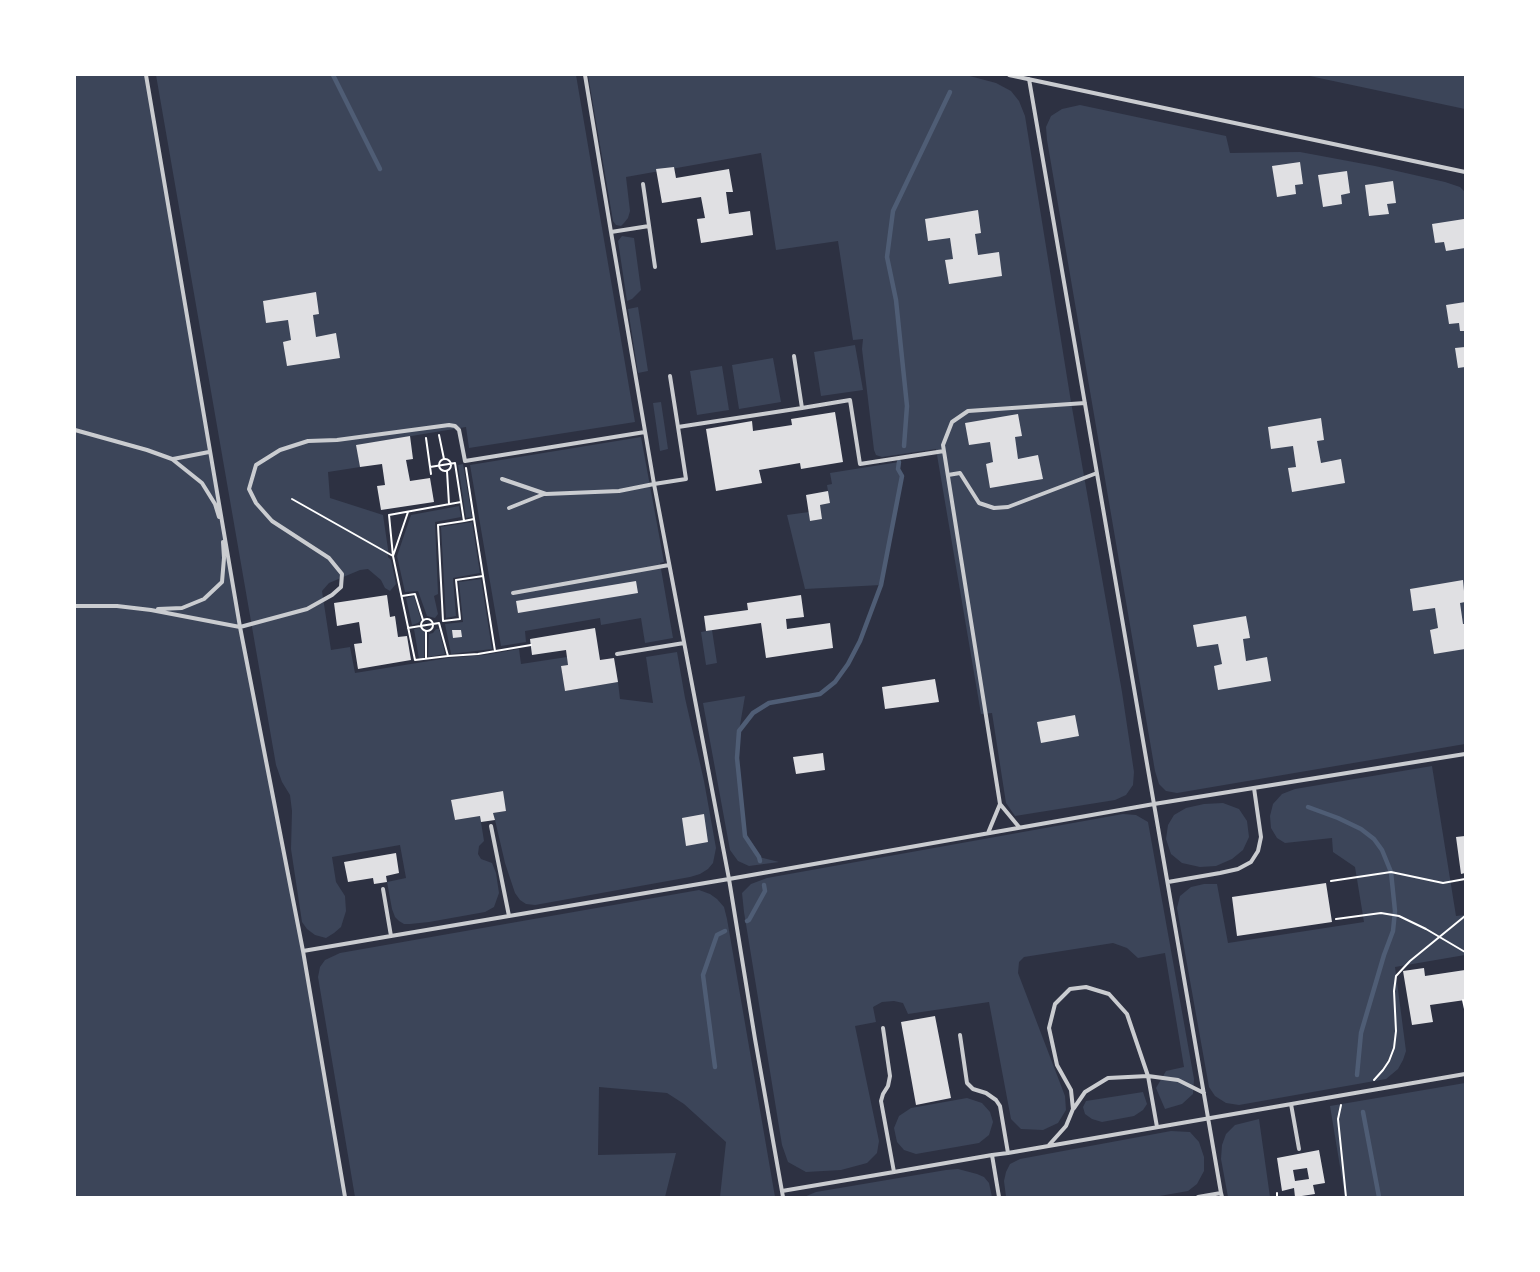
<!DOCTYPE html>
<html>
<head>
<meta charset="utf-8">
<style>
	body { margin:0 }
	#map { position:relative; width:1540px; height:1272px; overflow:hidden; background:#2d3142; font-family:Literata,serif }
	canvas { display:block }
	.frame { position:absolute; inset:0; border:76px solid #fff; pointer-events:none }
</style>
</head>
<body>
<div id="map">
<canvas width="1540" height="1272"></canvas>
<div class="frame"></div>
</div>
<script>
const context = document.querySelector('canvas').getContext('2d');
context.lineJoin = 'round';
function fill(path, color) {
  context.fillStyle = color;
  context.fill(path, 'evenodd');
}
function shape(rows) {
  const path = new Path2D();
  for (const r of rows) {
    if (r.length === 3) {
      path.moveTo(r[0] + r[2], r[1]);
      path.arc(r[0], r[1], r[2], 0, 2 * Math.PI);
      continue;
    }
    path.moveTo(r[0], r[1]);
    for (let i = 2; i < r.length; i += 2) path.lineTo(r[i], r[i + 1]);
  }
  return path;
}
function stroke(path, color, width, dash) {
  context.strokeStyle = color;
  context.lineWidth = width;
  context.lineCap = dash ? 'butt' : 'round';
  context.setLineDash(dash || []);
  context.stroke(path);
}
fill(shape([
	[75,75,146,75,240,627,303,951,345,1197,75,1197],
	[156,75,576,75,635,422,469,448,466,427,357,445,360,467,328,472,330,498,383,515,388,549,388,557,391,560,396,584,390,591,385,588,381,580,368,569,360,570,329,583,322,591,331,650,350,647,355,673,448,658,485,655,519,649,521,664,567,657,568,665,561,666,565,691,618,682,620,699,653,703,646,657,677,652,685,698,704,781,716,848,713,863,708,869,700,874,690,877,535,905,526,904,520,900,515,893,505,863,495,820,493,813,506,811,502,791,451,800,455,820,480,816,484,841,479,846,478,854,481,859,492,863,496,873,499,893,494,907,485,912,429,922,410,924,404,924,399,921,395,917,392,909,387,882,406,878,400,845,332,857,336,882,345,896,346,911,341,927,334,933,326,938,315,935,307,929,302,922,291,849,292,811,290,795,282,782,276,765],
	[588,75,966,75,996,83,1011,91,1019,101,1025,116,1071,402,1122,692,1134,772,1133,785,1126,795,1115,800,1015,816,1006,803,992,713,981,714,936,449,882,457,876,455,874,450,862,349,863,339,853,340,838,241,776,250,761,153,626,177,630,211,628,218,624,223,621,226,616,225,613,221],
	[1305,75,1465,75,1465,109],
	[1080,105,1226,136,1230,153,1300,152,1375,166,1445,182,1460,187,1465,192,1465,744,1177,793,1166,791,1159,784,1155,771,1047,140,1046,127,1051,116,1062,109],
	[622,236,634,238,641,290,632,299,627,301,618,241],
	[638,307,648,371,638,373,628,309],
	[855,345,863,390,821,396,814,352],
	[773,358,781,402,739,409,732,365],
	[722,366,729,410,697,415,690,371],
	[661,402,668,449,660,451,653,403],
	[641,437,664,562,660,563,673,638,645,643,641,618,601,625,600,618,525,631,526,642,501,646,470,465],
	[899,462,898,469,902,476,881,585,805,589,787,515,809,512,810,521,822,519,820,505,830,503,827,485,832,484,830,473],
	[463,464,472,517,466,518,458,465],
	[459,506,461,517,435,522,438,594,434,596,438,614,435,618,427,616,418,591,405,592,397,556,411,515],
	[472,522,480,573,453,578,456,616,446,618,441,527],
	[481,579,492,649,451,654,445,624,463,622,459,582],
	[414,596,421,620,418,623,412,625,406,598],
	[419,628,425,632,424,658,419,659,414,629],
	[436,629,439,629,445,654,428,657,429,634,433,633],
	[712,630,717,663,706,665,701,632],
	[745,696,739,731,737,758,745,836,759,857,779,862,749,866,738,861,730,850,703,703],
	[1432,766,1456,916,1465,915,1465,955,1395,967,1406,1051,1403,1060,1398,1069,1386,1079,1239,1105,1226,1103,1215,1096,1209,1087,1177,908,1180,896,1191,887,1204,884,1217,884,1228,943,1364,922,1355,867,1333,852,1332,838,1285,843,1277,838,1271,828,1270,816,1273,804,1282,794,1295,789],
	[1223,803,1239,809,1247,821,1249,837,1243,850,1232,859,1216,866,1200,867,1182,863,1171,854,1166,839,1168,825,1174,815,1186,808,1204,804],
	[1123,814,1136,815,1148,822,1194,1079,1193,1094,1182,1104,1165,1109,1156,1088,1166,1071,1184,1067,1165,953,1138,958,1127,948,1113,943,1024,957,1019,962,1018,973,1065,1096,1066,1110,1058,1123,1043,1130,1021,1129,1011,1119,989,1002,908,1014,903,1003,894,1001,882,1002,873,1007,876,1022,855,1026,879,1141,877,1153,867,1163,841,1170,806,1172,788,1162,782,1145,744,912,742,893,751,884,767,878],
	[699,890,710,894,717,899,724,907,727,919,775,1197,720,1197,726,1142,684,1104,667,1093,599,1087,598,1155,676,1153,665,1197,355,1197,318,977,320,967,325,960,340,953],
	[1465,1083,1465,1197,1345,1197,1330,1106],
	[1143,1092,1147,1104,1143,1110,1134,1116,1102,1122,1092,1119,1085,1114,1083,1107,1086,1101],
	[967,1098,982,1103,990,1112,993,1122,989,1135,979,1143,916,1154,904,1150,897,1142,894,1128,899,1116,911,1108],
	[1259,1119,1270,1197,1228,1197,1221,1159,1222,1145,1226,1134,1235,1125],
	[1171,1131,1190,1132,1199,1142,1204,1157,1204,1171,1197,1184,1188,1191,1154,1197,1006,1197,1004,1181,1006,1172,1010,1164,1020,1159],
	[958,1169,977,1174,984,1177,989,1183,992,1197,804,1197,816,1192,946,1170]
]), '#3c4559');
stroke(shape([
	[333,75,380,169],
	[904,446,907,406,896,300,887,257,893,211,950,92],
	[1308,807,1338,818,1361,829,1374,839,1382,850,1391,872,1395,911,1393,931,1384,955,1361,1033,1357,1075],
	[760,861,759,857,745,836,737,758,739,731,753,713,769,703,820,694,835,682,848,664,860,641,881,585,902,476,898,469,899,462],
	[747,921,749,920,765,891,764,885],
	[715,1067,703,975,717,935,725,931],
	[1363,1112,1379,1197]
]), '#4f5d75', 4.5);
fill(shape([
	[1300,162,1303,184,1295,185,1296,194,1277,197,1272,166],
	[674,167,676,178,729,169,733,192,726,192,729,214,750,211,753,235,701,243,697,219,705,218,701,197,662,203,656,169],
	[1347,171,1350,193,1341,195,1342,204,1323,207,1318,175],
	[1393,181,1396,203,1387,204,1389,214,1369,216,1365,185],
	[978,210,981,233,975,234,978,255,999,252,1002,276,949,284,945,260,953,259,950,238,928,241,925,219],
	[1464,219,1465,248,1446,251,1444,242,1435,243,1432,224],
	[316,292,319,314,313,315,316,337,336,333,340,358,287,366,283,342,291,340,288,320,266,323,263,301],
	[1465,302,1465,331,1460,331,1459,323,1449,324,1446,305],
	[1465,347,1465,367,1458,368,1455,348],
	[835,412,843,462,801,469,800,463,759,470,762,483,716,491,706,429,752,421,753,431,792,425,791,419],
	[1018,414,1022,436,1015,437,1018,459,1038,455,1043,479,990,488,986,464,993,462,990,442,969,445,965,423],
	[1321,418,1324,440,1317,441,1321,463,1341,459,1345,483,1292,492,1288,468,1296,467,1293,446,1271,449,1268,427],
	[410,436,413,459,406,460,410,481,430,478,434,502,381,510,377,486,385,485,382,464,360,467,356,445],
	[828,491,830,503,820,505,822,519,810,521,806,495],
	[1463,580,1465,602,1460,603,1463,624,1465,624,1465,649,1434,654,1430,630,1438,628,1435,608,1413,611,1410,589],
	[636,581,638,593,518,613,516,601],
	[387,595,390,617,395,616,398,637,407,636,411,660,358,669,354,644,362,643,359,622,337,626,334,603],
	[801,595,804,617,786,619,787,629,830,623,833,648,766,658,761,623,706,631,704,616,748,610,747,603],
	[1246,616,1250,638,1243,639,1246,661,1267,657,1271,681,1218,690,1214,666,1222,664,1218,644,1197,647,1193,625],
	[595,628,600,660,614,658,618,682,565,691,561,666,568,665,566,650,532,655,530,639],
	[452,630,461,630,462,637,453,638],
	[935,679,939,702,885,709,882,687],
	[1075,715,1079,736,1041,743,1037,722],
	[823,753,825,770,796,774,793,757],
	[503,791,506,811,493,813,495,820,481,822,480,816,455,820,451,800],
	[704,814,708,842,686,846,682,818],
	[1465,836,1465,873,1461,874,1456,837],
	[396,853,399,873,386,876,387,882,374,884,373,878,348,882,344,862],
	[1326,883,1332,922,1237,936,1232,897],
	[1424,968,1425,976,1465,970,1465,1000,1430,1005,1433,1022,1412,1025,1403,971],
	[935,1016,951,1098,916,1105,901,1022],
	[1319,1150,1325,1183,1313,1185,1315,1194,1295,1197,1294,1188,1282,1191,1277,1158],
	[1307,1168,1309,1179,1295,1181,1293,1170]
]), '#e0e0e3');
stroke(shape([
	[439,435,444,459],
	[426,438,431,474],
	[445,465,6],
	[455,463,464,521,474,519,466,468],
	[430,467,455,463],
	[447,471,449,504],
	[292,499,393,556,408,512],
	[474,519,495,651],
	[464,521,438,525,443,621,460,619,456,580,483,576],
	[402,596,415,594,423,620],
	[427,625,6],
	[408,628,439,623,448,656,478,654,531,645],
	[448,656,415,660,393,556,389,515,461,502],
	[426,658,426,631],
	[1331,881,1391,872,1443,883,1465,879],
	[1336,919,1381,913,1399,916,1426,929,1465,952],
	[1463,1000,1465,1009],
	[1374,1080,1383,1070,1389,1061,1394,1048,1396,1031,1394,991,1396,976,1410,961,1465,916],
	[1341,1105,1338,1119,1346,1197],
	[1277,1193,1277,1197]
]), '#fff', 2);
stroke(shape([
	[146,75,240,627,303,951,345,1197],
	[585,75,611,232,649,226],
	[1009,75,1465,172],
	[1029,79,1221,1193],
	[643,184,655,267],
	[611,232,654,484,686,479,678,427],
	[670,376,678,427,802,408,794,356],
	[802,408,850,400,860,464,944,451],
	[75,430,147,450,172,459,202,483,215,504,219,517],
	[173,459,209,452],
	[948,475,960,473,979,503,994,508,1008,507,1097,473],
	[502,479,546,494,619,491,654,484,729,879,755,1039,783,1197],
	[509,508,544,494],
	[513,593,669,565],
	[75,606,117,606,151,610,240,627,307,609,332,595,341,587,342,574,329,558,272,521,256,503,249,489,256,465,280,450,308,441,337,440,449,425,455,426,459,430,465,461,645,432],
	[158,609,182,608,204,599,222,582,224,558,223,542],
	[617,654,684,643],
	[491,826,509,916,729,879,1154,804,1465,754],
	[1019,827,1000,804,943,445,952,422,968,411,1085,403],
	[988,833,1000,804],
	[1168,882,1220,873,1238,869,1251,862,1258,851,1261,837,1254,788],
	[391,936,509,916],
	[303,951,391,936,383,889],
	[960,1035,967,1083,973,1089,986,1093,996,1100,1000,1106,1008,1153,992,1155],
	[1291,1104,1299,1149],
	[1074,1108,1085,1092,1108,1078,1148,1076,1157,1127],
	[1049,1145,1066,1126,1073,1109,1071,1090,1057,1065,1049,1028,1055,1004,1070,989,1086,987,1109,994,1127,1014,1148,1076,1178,1080,1204,1093],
	[1008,1153,1465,1074],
	[894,1172,992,1155,999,1197],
	[782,1191,894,1172,881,1101,883,1094,888,1086,890,1076,883,1028],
	[1198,1197,1221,1193,1222,1197]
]), '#caccd0', 4);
</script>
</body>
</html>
